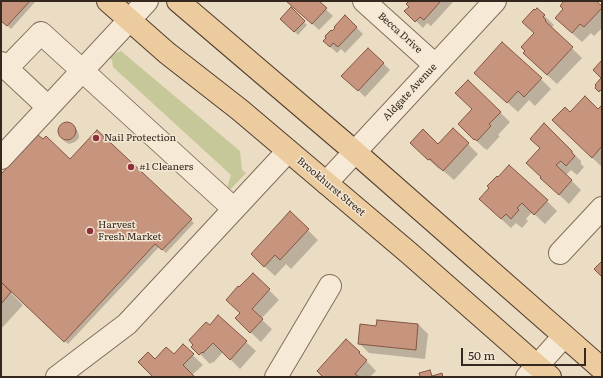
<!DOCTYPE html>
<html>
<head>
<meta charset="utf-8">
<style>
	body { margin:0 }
	#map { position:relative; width:603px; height:378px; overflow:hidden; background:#ebdcc4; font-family:Literata,serif }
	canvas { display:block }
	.frame { position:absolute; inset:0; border:2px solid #35281f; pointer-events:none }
	.scale { position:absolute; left:461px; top:348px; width:125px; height:18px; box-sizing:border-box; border:2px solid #35281f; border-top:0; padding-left:5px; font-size:12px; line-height:14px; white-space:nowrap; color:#35281f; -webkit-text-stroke:3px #f3e7d3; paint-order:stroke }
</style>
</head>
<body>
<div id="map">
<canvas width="603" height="378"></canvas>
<div class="frame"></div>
<div class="scale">50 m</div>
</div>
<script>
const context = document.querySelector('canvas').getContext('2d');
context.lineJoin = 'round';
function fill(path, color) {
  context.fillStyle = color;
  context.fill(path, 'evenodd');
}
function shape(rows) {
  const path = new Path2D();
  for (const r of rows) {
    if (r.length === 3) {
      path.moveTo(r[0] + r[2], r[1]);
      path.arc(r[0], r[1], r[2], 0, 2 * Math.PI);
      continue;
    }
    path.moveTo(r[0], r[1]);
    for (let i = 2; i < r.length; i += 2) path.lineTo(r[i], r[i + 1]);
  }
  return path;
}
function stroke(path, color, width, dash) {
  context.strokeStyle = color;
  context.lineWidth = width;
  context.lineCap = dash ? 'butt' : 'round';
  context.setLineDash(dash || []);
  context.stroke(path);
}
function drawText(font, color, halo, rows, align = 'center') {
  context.font = font + ' Literata,serif';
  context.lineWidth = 3;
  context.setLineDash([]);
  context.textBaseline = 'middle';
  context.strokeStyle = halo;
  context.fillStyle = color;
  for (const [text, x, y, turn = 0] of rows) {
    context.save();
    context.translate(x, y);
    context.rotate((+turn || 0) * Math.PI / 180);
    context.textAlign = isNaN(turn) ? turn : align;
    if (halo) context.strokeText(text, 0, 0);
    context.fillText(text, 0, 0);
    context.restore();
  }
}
fill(shape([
	[121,51,240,151,242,170,246,173,230,190,228,190,227,188,231,175,113,67,112,60,110,58,114,54]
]), '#c7c899');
fill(shape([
	[1,1,36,1,11,29,1,20],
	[287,1,317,1,333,16,319,30],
	[411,1,454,1,431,26,427,23,423,28,406,11,410,7],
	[563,1,595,1,602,8,602,28,594,36,591,33,582,42,566,28,564,3],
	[291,9,307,25,298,35,281,19],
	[537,9,554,25,552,27,554,31,582,58,557,84,534,63,535,12],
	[356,27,363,34,345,53,341,49,337,53,324,41,336,28],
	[383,63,390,70,365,97,350,82],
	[541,79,551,89,535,106,529,100,518,112,485,82],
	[468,81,510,122,498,135,500,136,487,150,485,148,485,149,469,134,473,109],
	[602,106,602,167,563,130,570,113,598,110],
	[64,123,69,123,77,130,79,135,79,138,75,142,69,144,64,141,61,137,58,132,58,129],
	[544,124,581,161,581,164,584,167,577,175,571,170,566,175,581,190,569,204,552,188,541,148],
	[453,129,478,154,454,180,440,168,439,169,421,153,438,145],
	[97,131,194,223,166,253,159,247,68,344,13,292,11,293,23,305,1,329,1,176,70,160],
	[498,178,547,201,557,211,545,224,532,212,526,219,528,221,522,228,516,223,511,228,490,209],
	[290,213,318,240,291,269,286,264,275,276,262,264],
	[253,274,279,300,261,319,272,329,261,342,246,328,241,313],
	[218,317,256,351,240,369,223,352,213,363,212,362,210,364,193,347],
	[418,324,428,334,425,359,369,353,359,343,377,327],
	[346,340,359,353,376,371,370,377,324,377],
	[183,346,203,365,192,375,194,377,155,377,155,360,174,356]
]), '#0003');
const building = shape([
	[1,1,30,1,7,26,1,21,1,1],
	[286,1,319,1,327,8,312,24,286,1],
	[409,1,441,1,424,20,420,17,415,22,404,11,409,7,406,4,409,1],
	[562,1,596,1,602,6,602,8,584,27,580,24,572,33,555,18,563,9,560,6,563,2,562,1],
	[291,7,305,21,294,32,280,19,291,7],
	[537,8,545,15,543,17,546,20,545,21,573,47,547,75,523,53,525,51,521,47,534,33,522,22,534,9,535,10,537,8],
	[345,15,357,27,338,47,333,43,330,47,323,41,326,38,325,36,331,30,332,31,335,28,334,27,345,15],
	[502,42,542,78,524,97,518,91,507,103,474,73,502,42],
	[368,48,384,63,358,91,341,76,368,48],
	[602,60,602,92,600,90,599,92,595,88,596,86,595,85,601,78,593,70,602,60],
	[468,80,501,112,489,124,491,126,477,141,475,139,474,140,458,124,472,109,455,93,468,80],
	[585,96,598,109,602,105,602,146,592,158,552,120,565,107,570,112,585,96],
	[67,131,9],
	[544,123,572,151,572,153,575,156,566,166,561,161,556,165,572,180,559,195,540,178,541,177,526,163,540,148,530,139,544,123],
	[453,128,469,143,443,171,430,159,428,160,410,143,423,129,438,144,453,128],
	[97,130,192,219,162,250,155,244,64,342,1,282,1,174,38,135,43,139,46,136,70,159,97,130],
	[509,165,548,200,534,215,522,203,517,208,519,210,511,219,506,214,501,219,479,199,489,188,487,186,497,176,498,177,509,165],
	[290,211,309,229,280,260,275,255,264,267,251,254,290,211],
	[602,261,602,277,594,269,602,261],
	[253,273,270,289,252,309,263,319,250,333,235,318,240,313,226,300,238,286,239,287,253,273],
	[1,282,11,292,1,304,1,282],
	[218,315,247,341,230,360,213,343,203,353,202,352,199,355,191,347,193,345,189,340,206,322,210,325,218,315],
	[377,320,418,324,416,350,358,344,360,324,376,326,377,320],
	[346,339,360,352,359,353,367,360,355,374,359,377,323,377,317,371,346,339],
	[183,344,194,354,183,365,195,377,153,377,138,362,148,352,155,359,166,347,174,354,183,344],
	[430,370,432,376,442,373,443,377,420,377,419,373,430,370]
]);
fill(building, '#c7947d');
stroke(building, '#825643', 1);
const minor = shape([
	[364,1,435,65],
	[1,63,48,107],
	[7,68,41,33,234,209],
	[1,158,147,1],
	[326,183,495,1],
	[560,253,602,208],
	[57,377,127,324,288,151],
	[276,377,330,286],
	[527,377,564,336]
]);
const major = shape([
	[108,1,167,53,240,110,409,253,550,377],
	[178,1,355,152,602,369]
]);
stroke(minor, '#846d5c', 24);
stroke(major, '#523d30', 24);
stroke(minor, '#f6ead7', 22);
stroke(major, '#eccc9f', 22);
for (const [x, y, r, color] of [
	[96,138,4,"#8f303a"],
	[131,167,4,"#8f303a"],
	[90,231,4,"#8f303a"]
]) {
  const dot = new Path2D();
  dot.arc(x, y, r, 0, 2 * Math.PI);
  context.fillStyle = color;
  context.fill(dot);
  stroke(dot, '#f3e7d3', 1.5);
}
drawText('10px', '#35281f', '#f3e7d3', [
	["Becca Drive",400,33,42],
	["Aldgate Avenue",410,92,-47],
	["Brookhurst Street",331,187,40]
]);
drawText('10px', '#35281f', '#f3e7d3', [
	["Nail Protection",104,138],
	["#1 Cleaners",139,167],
	["Harvest",98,225],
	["Fresh Market",98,237]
], 'left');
</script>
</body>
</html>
